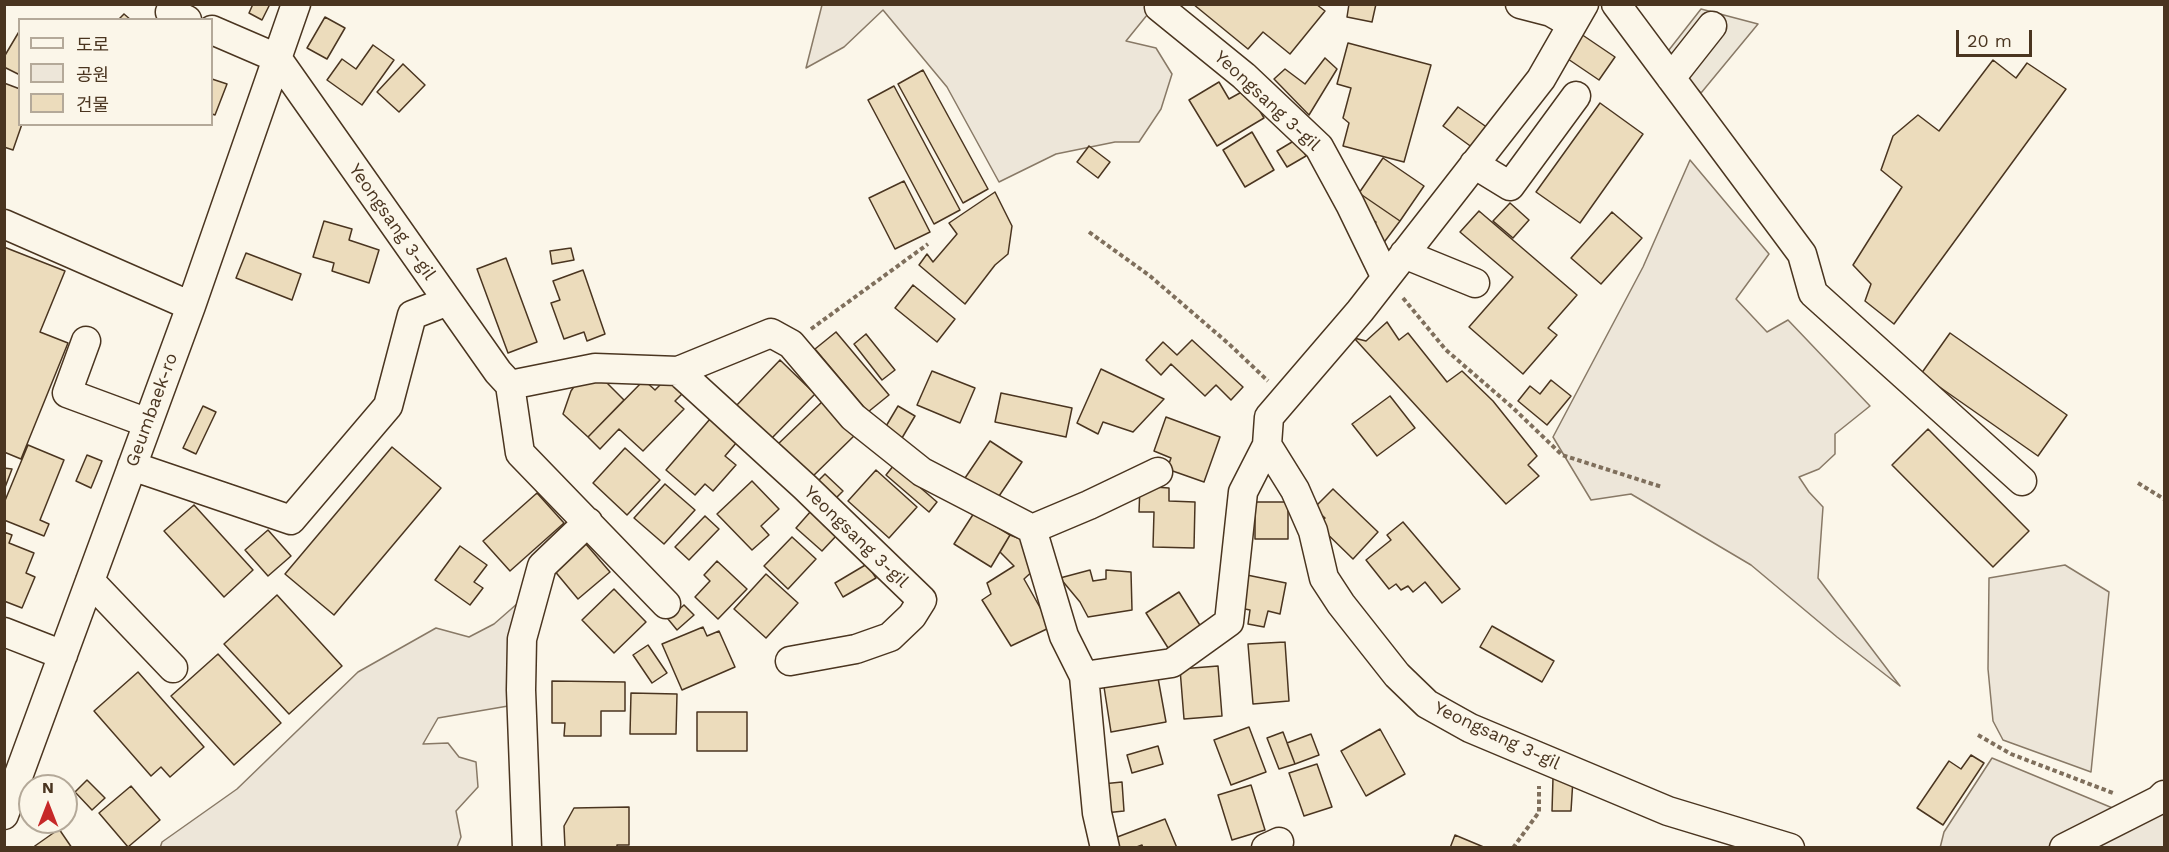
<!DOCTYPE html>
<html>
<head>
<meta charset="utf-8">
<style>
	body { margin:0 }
	#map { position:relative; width:2169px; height:852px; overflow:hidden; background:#fbf6e9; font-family:"Work Sans","Noto Sans KR",sans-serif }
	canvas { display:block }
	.frame { position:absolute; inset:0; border:6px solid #4a3520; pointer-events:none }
	.legend { position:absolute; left:18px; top:18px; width:195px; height:108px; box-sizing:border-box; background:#fbf6e9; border:2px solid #b4a999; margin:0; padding:8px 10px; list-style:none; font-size:18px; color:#4a3520 }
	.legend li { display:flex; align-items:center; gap:12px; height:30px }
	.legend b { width:30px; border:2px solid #b4a999 }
	.north { position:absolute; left:18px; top:774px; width:60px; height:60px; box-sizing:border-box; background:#fbf6e9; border:2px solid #b4a999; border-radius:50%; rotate:0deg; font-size:16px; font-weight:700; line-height:24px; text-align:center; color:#4a3520 }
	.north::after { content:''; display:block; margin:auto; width:21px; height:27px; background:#c62828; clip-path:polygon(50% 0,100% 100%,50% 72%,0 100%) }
	.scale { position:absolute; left:1956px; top:30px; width:76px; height:27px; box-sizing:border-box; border:3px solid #4a3520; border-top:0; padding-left:8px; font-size:18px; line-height:21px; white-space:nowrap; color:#4a3520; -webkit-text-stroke:4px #fbf6e9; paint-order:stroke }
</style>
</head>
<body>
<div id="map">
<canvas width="2169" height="852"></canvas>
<div class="frame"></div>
<ul class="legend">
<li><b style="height:8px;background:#fbf6e9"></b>도로</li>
<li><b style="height:16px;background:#ede6d9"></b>공원</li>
<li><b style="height:16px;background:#ecdcbc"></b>건물</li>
</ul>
<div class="north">N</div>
<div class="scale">20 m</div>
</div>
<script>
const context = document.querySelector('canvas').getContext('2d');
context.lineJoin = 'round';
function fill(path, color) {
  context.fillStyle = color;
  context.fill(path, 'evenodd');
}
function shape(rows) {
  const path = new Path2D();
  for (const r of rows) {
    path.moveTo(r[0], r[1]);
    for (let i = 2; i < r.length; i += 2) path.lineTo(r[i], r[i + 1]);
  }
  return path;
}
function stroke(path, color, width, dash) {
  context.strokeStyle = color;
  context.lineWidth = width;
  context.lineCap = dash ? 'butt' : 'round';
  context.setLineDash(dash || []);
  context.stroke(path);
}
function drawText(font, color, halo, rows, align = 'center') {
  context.font = font + ' "Work Sans",sans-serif';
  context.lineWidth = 4.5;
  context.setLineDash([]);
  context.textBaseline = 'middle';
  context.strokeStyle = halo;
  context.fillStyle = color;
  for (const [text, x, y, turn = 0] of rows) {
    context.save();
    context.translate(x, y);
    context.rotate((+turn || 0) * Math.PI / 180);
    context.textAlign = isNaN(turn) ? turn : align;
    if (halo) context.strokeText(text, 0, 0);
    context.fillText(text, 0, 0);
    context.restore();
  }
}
const green = shape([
	[1156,4,1126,41,1156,48,1172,74,1161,109,1139,142,1115,142,1056,154,999,182,947,87,883,10,844,47,806,68,822,5,1156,4],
	[1690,160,1769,254,1736,299,1767,332,1788,320,1870,406,1835,434,1835,454,1819,469,1799,477,1809,492,1823,507,1818,578,1900,686,1837,637,1751,565,1631,494,1591,500,1553,437,1643,267,1690,160],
	[2065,565,2109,592,2091,772,2003,740,1993,721,1988,669,1989,578,2065,565],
	[518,603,514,705,438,718,423,744,448,743,459,757,476,762,478,787,456,811,461,837,457,847,160,848,162,842,237,789,358,672,436,628,469,637,494,624,518,603],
	[1992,758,2115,809,2164,802,2164,847,1940,848,1944,832,1992,758]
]);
fill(green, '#ede6d9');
stroke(green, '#887966', 1.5);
const parking = shape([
	[1701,9,1758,24,1701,93,1665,55,1701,9]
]);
fill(parking, '#ede7d9');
stroke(parking, '#887966', 1.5);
const building = shape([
	[253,4,270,4,262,20,249,13,253,4],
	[1193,4,1316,4,1325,11,1290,54,1263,32,1248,49,1193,4],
	[1349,4,1376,4,1372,22,1347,17,1349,4],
	[124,14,131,20,118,20,124,14],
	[325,17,345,28,327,59,307,48,325,17],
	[20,30,20,75,4,67,4,57,20,30],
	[1581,34,1615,57,1599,80,1565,57,1581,34],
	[1348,43,1431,65,1404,162,1343,146,1349,123,1343,118,1351,88,1337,84,1348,43],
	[373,45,394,60,362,105,327,80,342,59,356,69,373,45],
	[1325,58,1337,69,1309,115,1274,79,1285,69,1305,84,1325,58],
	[1993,60,2016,78,2027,63,2066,89,1894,324,1865,301,1871,284,1853,265,1902,187,1881,170,1893,136,1918,115,1939,131,1993,60],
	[403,64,425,85,399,112,377,92,403,64],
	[923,70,988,189,963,203,898,84,923,70],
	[212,79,227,84,215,115,212,114,212,79],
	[1219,82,1229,99,1247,89,1264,118,1217,146,1189,100,1219,82],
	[4,83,20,89,20,124,22,124,13,150,4,147,4,83],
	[894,86,960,210,934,224,868,100,894,86],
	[1600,103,1643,134,1580,223,1536,192,1600,103],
	[1458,107,1488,128,1473,148,1443,126,1458,107],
	[1252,132,1274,170,1245,187,1223,150,1252,132],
	[1297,139,1306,156,1287,167,1277,151,1297,139],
	[1089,146,1110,162,1098,178,1077,162,1089,146],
	[1383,158,1424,186,1400,221,1359,193,1383,158],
	[904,181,930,232,895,249,869,198,904,181],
	[995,192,1012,226,1008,254,995,265,965,304,919,265,927,254,933,262,957,234,949,223,995,192],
	[1359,193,1400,221,1382,245,1370,231,1376,222,1350,204,1359,193],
	[1510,203,1529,220,1513,238,1493,221,1510,203],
	[1479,211,1577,295,1548,328,1557,335,1523,374,1469,327,1513,277,1460,232,1479,211],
	[1612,212,1642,238,1601,284,1571,258,1612,212],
	[324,221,352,229,349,240,379,250,369,283,332,271,334,263,313,257,324,221],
	[4,247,65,271,40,332,68,343,21,459,4,452,4,247],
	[571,248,574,260,552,264,550,251,571,248],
	[246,253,301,274,292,300,236,278,246,253],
	[506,258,537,342,508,353,477,269,506,258],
	[583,270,605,334,587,341,584,332,564,339,551,303,560,300,553,281,583,270],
	[913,285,955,319,937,342,895,308,913,285],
	[1387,322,1399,340,1408,333,1447,382,1462,371,1493,401,1537,456,1528,465,1539,476,1506,504,1354,338,1366,341,1387,322],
	[836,332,889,395,868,412,815,349,836,332],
	[1950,333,2067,415,2038,456,1921,374,1950,333],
	[866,334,895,370,882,380,854,344,866,334],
	[1192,340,1243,387,1231,400,1216,385,1205,396,1171,364,1161,375,1146,360,1163,342,1177,355,1192,340],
	[780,360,815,394,770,440,735,407,780,360],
	[1101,369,1164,399,1133,432,1103,422,1098,434,1077,423,1101,369],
	[932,371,975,388,960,423,917,405,932,371],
	[599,375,624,400,588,437,563,414,571,391,580,378,599,375],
	[667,378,683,393,675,401,684,409,643,451,619,429,600,449,588,437,644,380,655,390,667,378],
	[1551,380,1571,396,1547,425,1518,401,1530,386,1540,394,1551,380],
	[1001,393,1072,408,1066,437,995,422,1001,393],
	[1390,396,1415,428,1377,456,1352,424,1390,396],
	[823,401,856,434,810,479,777,445,823,401],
	[203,406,216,412,196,454,183,448,203,406],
	[898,406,915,416,899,443,882,433,898,406],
	[1166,417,1220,437,1204,482,1167,469,1171,458,1154,451,1166,417],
	[710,419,737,442,725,456,736,465,713,491,705,484,695,495,666,470,710,419],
	[1928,429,2029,531,1993,567,1892,465,1928,429],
	[990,441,1022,462,995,502,963,481,990,441],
	[28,445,64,460,40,520,49,524,44,536,4,520,4,503,28,445],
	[392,447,441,488,334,615,285,574,392,447],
	[625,448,660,480,627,515,593,483,625,448],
	[87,455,102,461,91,488,76,481,87,455],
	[894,465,937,502,929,512,886,475,894,465],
	[4,468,12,469,4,490,4,468],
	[876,470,917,507,889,538,848,501,876,470],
	[825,474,843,491,834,500,816,483,825,474],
	[752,481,779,509,761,526,769,535,752,550,717,514,752,481],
	[665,484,695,510,664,544,634,518,665,484],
	[1140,486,1169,488,1169,501,1195,502,1194,548,1153,547,1154,512,1139,512,1140,486],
	[1333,489,1378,532,1353,559,1318,525,1325,518,1314,508,1333,489],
	[537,493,564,523,510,571,483,541,537,493],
	[1255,502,1288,502,1288,539,1255,539,1255,502],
	[194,505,253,570,224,597,164,531,194,505],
	[811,511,837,535,822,551,796,528,811,511],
	[974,513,1010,535,991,567,954,544,974,513],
	[705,516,719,529,689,560,675,547,705,516],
	[1403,522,1460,589,1442,603,1425,582,1413,592,1408,586,1401,590,1396,584,1389,589,1366,560,1391,540,1387,535,1403,522],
	[268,530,291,556,268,576,245,550,268,530],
	[4,532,12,535,9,543,34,553,26,573,35,577,22,608,4,601,4,532],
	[1010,535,1023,540,1036,568,1024,579,1051,627,1011,646,982,600,991,594,987,583,1014,566,1000,552,1010,535],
	[792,537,816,559,788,589,764,566,792,537],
	[585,543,610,572,578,599,553,569,585,543],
	[460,546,487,565,474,582,483,588,470,605,435,580,460,546],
	[717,561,747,589,718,619,695,597,710,581,704,575,717,561],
	[867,564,876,578,843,597,835,583,867,564],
	[1090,570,1093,581,1106,579,1106,570,1131,572,1132,610,1088,617,1080,602,1060,578,1090,570],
	[766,574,798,603,766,638,734,609,766,574],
	[1247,575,1286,583,1280,614,1268,611,1264,627,1248,624,1250,610,1240,608,1247,575],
	[614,589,646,622,614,653,582,620,614,589],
	[1179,592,1203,630,1170,651,1146,613,1179,592],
	[277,595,342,666,289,714,224,644,277,595],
	[684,605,694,615,677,630,668,619,684,605],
	[1492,626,1554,661,1542,682,1480,647,1492,626],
	[703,627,707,636,719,631,735,667,682,690,662,644,703,627],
	[1285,642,1289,701,1253,704,1248,644,1285,642],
	[648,645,667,673,652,683,633,655,648,645],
	[218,654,281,723,234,765,171,696,218,654],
	[1218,666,1222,716,1184,719,1180,669,1218,666],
	[138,672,204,747,170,777,161,767,151,776,94,711,138,672],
	[1158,678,1166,722,1111,732,1104,687,1158,678],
	[552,681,625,682,625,711,601,711,601,736,564,736,565,723,552,723,552,681],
	[631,693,677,694,676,734,630,734,631,693],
	[697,712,747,712,747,751,697,751,697,712],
	[1249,727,1266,772,1231,785,1214,740,1249,727],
	[1380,729,1405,774,1366,796,1341,751,1380,729],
	[1283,732,1295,764,1279,769,1267,738,1283,732],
	[1311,734,1319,755,1295,764,1287,743,1311,734],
	[1158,746,1163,764,1132,773,1127,755,1158,746],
	[1971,755,1984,763,1943,825,1917,808,1949,761,1961,769,1971,755],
	[1317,764,1332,807,1304,816,1289,773,1317,764],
	[1553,778,1573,779,1571,811,1552,811,1553,778],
	[87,780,105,798,92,810,75,792,87,780],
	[1122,782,1124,811,1105,813,1102,784,1122,782],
	[1251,785,1265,830,1232,840,1218,795,1251,785],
	[131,786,160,820,128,847,99,813,131,786],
	[629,807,629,845,617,845,617,848,565,848,564,826,574,808,629,807],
	[1165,819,1177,848,1143,848,1142,845,1134,848,1115,848,1112,839,1165,819],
	[59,829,72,848,32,848,59,829],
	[1455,835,1486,848,1450,848,1455,835]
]);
fill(building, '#ecdcbc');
stroke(building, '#4a3520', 1.5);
const minor = shape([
	[1520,4,1551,12,1572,24],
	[1584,4,1541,79,1360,311,1269,417,1267,445,1295,490,1313,531,1324,578,1341,604,1397,675,1427,704,1470,728,1668,811,1790,848],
	[1616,4,1802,254,1813,293,2022,481],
	[1159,7,1244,76,1319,147,1350,204,1385,276],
	[170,12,187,20],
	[212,30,277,58,498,372,510,385,595,368,678,371,771,333,791,344,853,417,922,472,1032,529,1064,636,1084,676,1097,813,1105,848],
	[1671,78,1712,26],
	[1474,164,1510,186,1576,96],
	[4,224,191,306],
	[1404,254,1475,283],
	[86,341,67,393,148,423],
	[678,371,805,487,922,600,912,616,890,637,856,649,790,661],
	[510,385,520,453,666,604],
	[132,466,291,520,388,406,412,315,448,301],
	[1032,529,1089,505,1158,472],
	[90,581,173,668],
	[4,632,63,655],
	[1084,676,1172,663,1229,622,1243,492,1267,445],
	[4,815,191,306,296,4],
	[527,848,521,690,522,639,542,566,588,522],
	[1266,848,1279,842],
	[2064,848,2159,800,2164,795]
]);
stroke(minor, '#4a3520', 31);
stroke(shape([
	[1089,232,1150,276,1229,344,1268,381],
	[1403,298,1446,350,1512,407,1562,455,1662,487],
	[811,329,928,244],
	[2138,483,2164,499],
	[1978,735,2011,754,2113,793],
	[1513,848,1539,812,1539,786]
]), '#7f6f5c', 4, [4.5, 3]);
stroke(minor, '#fbf6e9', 28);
drawText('18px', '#4a3520', '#fbf6e9', [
	["Yeongsang 3-gil",1267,101,43],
	["Yeongsang 3-gil",392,222,55],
	["Geumbaek-ro",152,410,-70],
	["Yeongsang 3-gil",856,537,44],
	["Yeongsang 3-gil",1497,736,25]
]);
</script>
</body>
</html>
